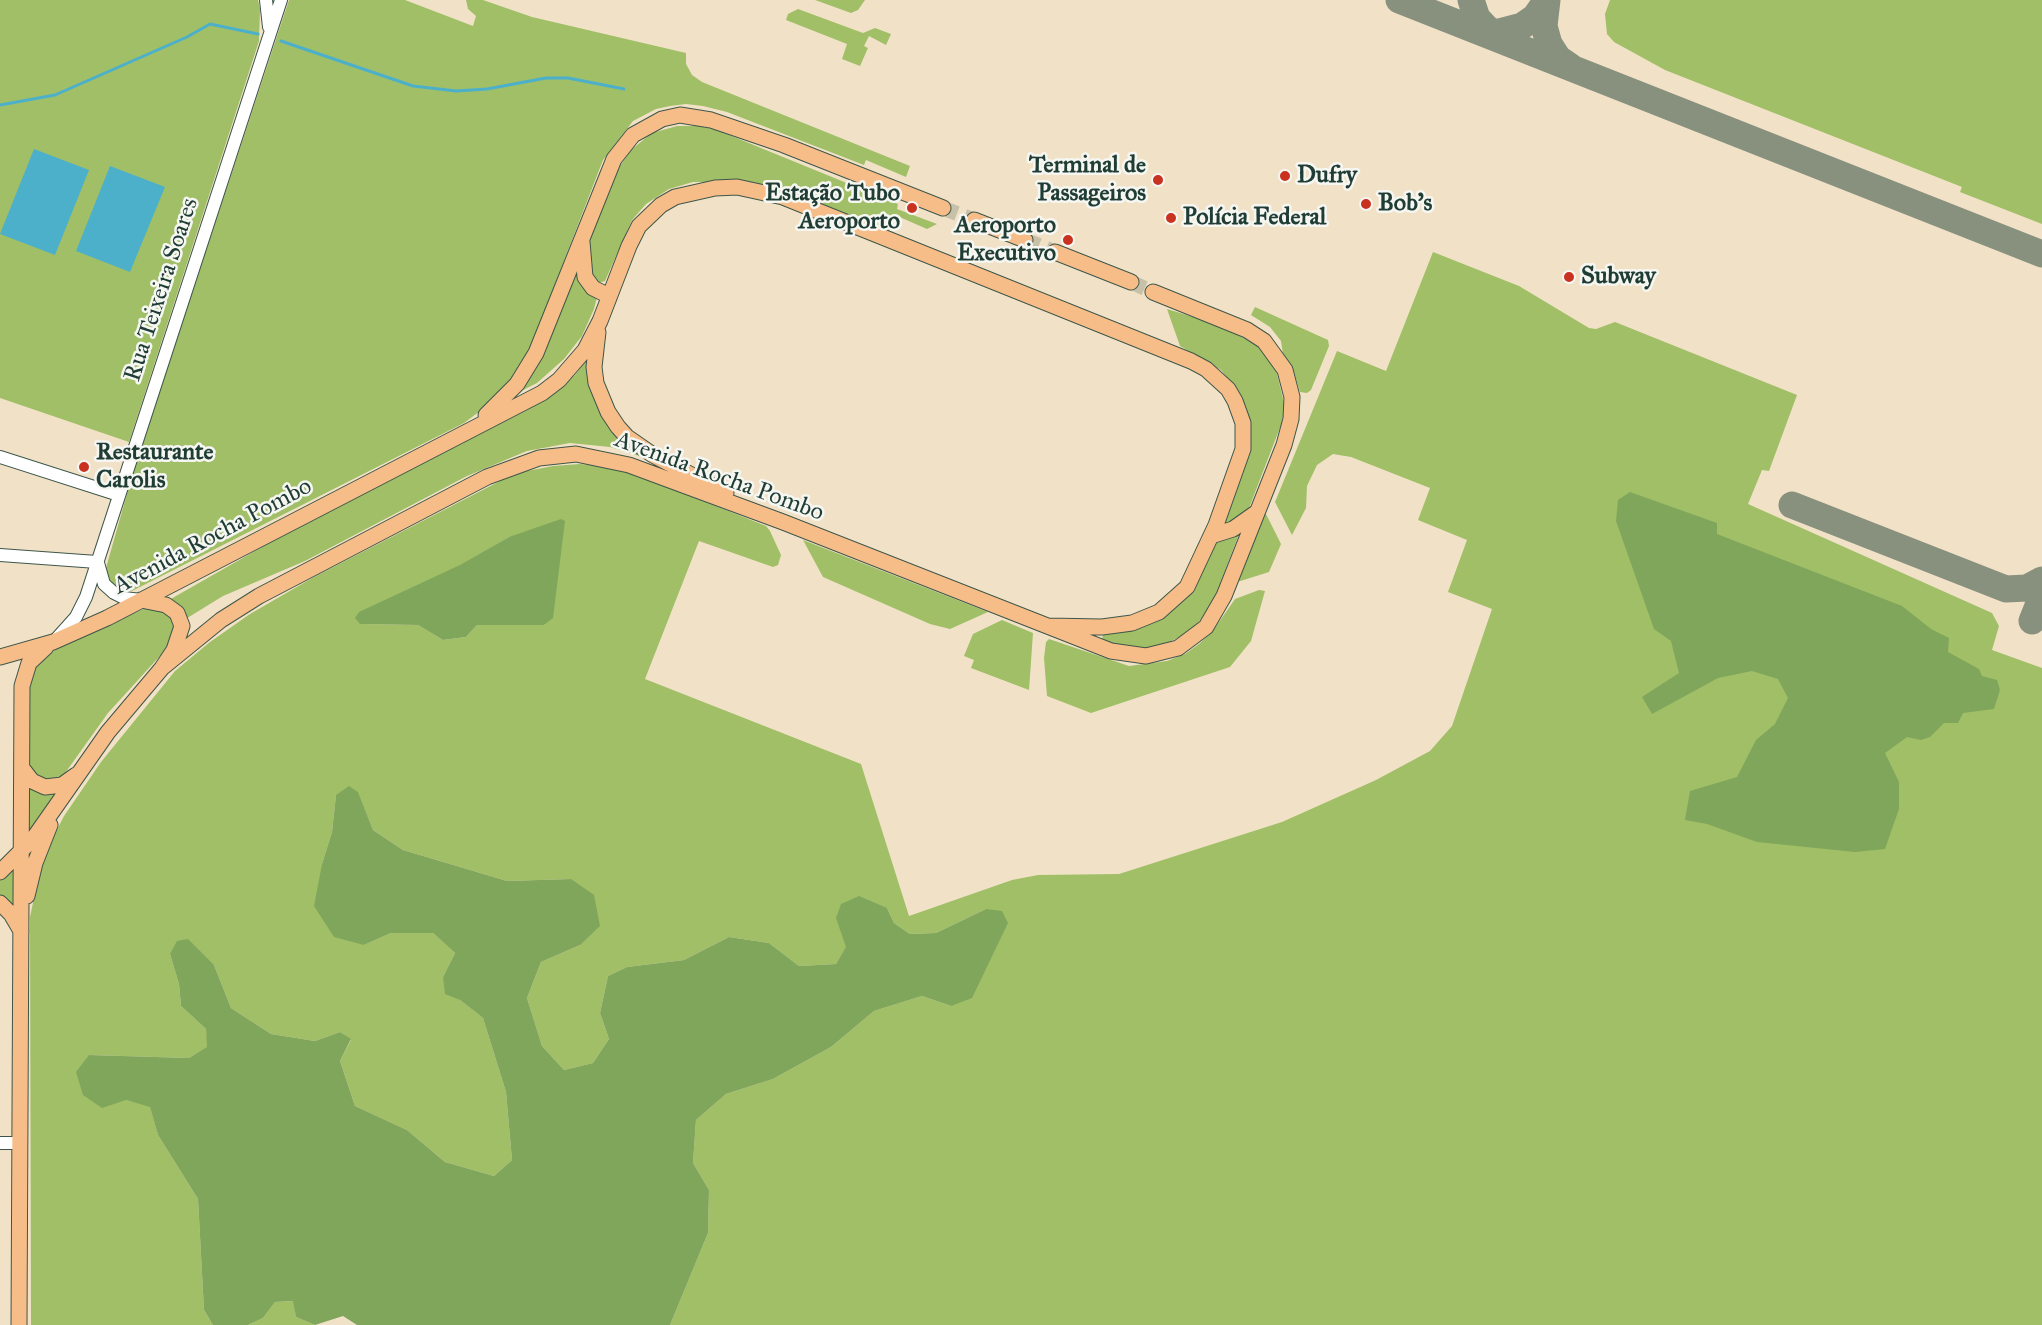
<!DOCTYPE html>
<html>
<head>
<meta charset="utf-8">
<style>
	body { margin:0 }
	canvas { display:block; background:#f1e2c7 }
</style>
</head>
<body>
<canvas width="2042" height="1325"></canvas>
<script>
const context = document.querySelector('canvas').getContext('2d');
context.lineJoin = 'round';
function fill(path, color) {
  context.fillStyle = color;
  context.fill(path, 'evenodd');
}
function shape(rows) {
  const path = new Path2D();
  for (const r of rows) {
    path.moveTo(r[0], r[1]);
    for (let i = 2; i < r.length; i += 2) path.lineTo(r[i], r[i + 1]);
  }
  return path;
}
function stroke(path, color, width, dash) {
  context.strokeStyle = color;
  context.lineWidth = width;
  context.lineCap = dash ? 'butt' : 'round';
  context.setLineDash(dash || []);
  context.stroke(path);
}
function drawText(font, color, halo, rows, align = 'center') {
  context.font = font + ' "IM FELL Great Primer",serif';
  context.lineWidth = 5;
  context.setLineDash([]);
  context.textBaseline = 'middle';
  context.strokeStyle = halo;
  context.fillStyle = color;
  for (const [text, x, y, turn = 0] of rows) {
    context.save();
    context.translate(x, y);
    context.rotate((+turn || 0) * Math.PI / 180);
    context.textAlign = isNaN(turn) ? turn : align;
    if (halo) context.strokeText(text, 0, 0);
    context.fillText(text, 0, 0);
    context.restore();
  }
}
fill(shape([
	[0,0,258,0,260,9,259,41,129,442,0,398],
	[289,0,405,0,473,26,476,16,468,9,466,0,483,0,532,17,686,53,686,64,692,75,702,82,910,166,906,177,866,160,864,165,727,112,703,106,686,104,670,106,656,109,633,121,603,160,522,369,492,402,464,423,132,591,122,591,110,583,106,568,134,469],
	[815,0,865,0,858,10,851,13],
	[1610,0,2042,0,2042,224,1960,192,1962,187,1665,70,1614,42,1607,34,1605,14],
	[798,9,863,33,875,28,891,34,886,45,869,36,864,46,868,48,860,66,842,59,847,44,786,20,788,14],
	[677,126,698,126,717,130,898,204,897,209,937,224,927,229,895,215,889,231,747,182,693,182,669,189,646,204,632,220,605,281,598,283,591,276,587,261,590,239,620,166,631,150,652,133],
	[1433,252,1519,286,1589,328,1596,329,1615,322,1797,395,1769,471,1762,470,1748,504,1992,613,1999,626,1992,650,2042,668,2042,1325,670,1325,708,1233,709,1190,693,1163,696,1120,726,1094,773,1079,831,1047,874,1011,922,996,951,1006,986,909,936,933,910,934,894,923,887,908,846,948,836,964,799,966,769,943,729,937,684,960,627,967,608,976,600,1013,609,1039,593,1063,564,1070,542,1046,527,998,541,962,580,945,571,879,507,881,403,850,373,830,358,793,336,795,332,832,322,864,364,945,391,933,433,933,455,953,443,977,460,1000,483,1018,506,1092,512,1160,494,1176,445,1162,407,1130,355,1106,340,1061,351,1040,340,1032,315,1041,271,1034,231,1008,214,965,170,954,179,984,181,1006,206,1029,208,1047,189,1058,89,1055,126,1100,150,1106,158,1135,198,1199,204,1310,213,1325,31,1325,30,917,38,879,46,851,64,816,101,762,175,671,210,642,250,614,314,577,502,480,527,471,553,466,580,464,608,467,636,474,766,526,770,531,781,555,778,565,773,567,699,541,645,679,861,764,909,916,1012,880,1038,875,1119,874,1282,822,1376,780,1430,751,1452,726,1492,609,1448,592,1467,540,1418,520,1430,488,1351,457,1333,454,1317,465,1307,486,1306,508,1292,535,1275,502,1337,351,1386,371],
	[509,537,545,625,477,625,466,637,443,640,418,625,361,624],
	[577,265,597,297,594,309,582,336,564,359,537,383,519,392],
	[1255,307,1328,340,1329,346,1311,390,1307,393,1300,392,1294,372,1283,354,1281,341,1270,327,1251,315],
	[1167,309,1219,325,1257,345,1276,370,1285,407,1281,425,1212,604,1192,631,1163,645,1136,650,1102,642,1103,632,1183,600,1250,435,1248,414,1240,393,1221,370,1180,346],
	[588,358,594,387,646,458,610,447,570,443,527,451,467,476,305,561,223,596,184,620,169,600,327,510,558,389,575,375],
	[1264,510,1281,544,1269,572,1234,583],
	[803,540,988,612,950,629,930,624,823,577],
	[1259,590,1265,591,1251,641,1230,667,1091,713,1047,696,1044,658,1046,642,1049,639,1129,666,1167,661,1185,654,1199,644,1212,632,1235,599],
	[148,607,167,610,176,622,169,646,108,713,63,776,57,780,46,781,38,778,29,766,26,677,51,651],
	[1002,620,1033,633,1029,690,971,668,974,660,964,656,973,634],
	[26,787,43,794,58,793,29,833],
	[15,868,14,908,0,895,0,879],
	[294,1301,296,1317,315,1325,248,1325,263,1318,275,1302]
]), '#a0bf67');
fill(shape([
	[1630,492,1717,523,1717,534,1902,606,1931,629,1949,638,1948,652,1979,669,1982,676,1997,680,2000,690,1994,709,1963,713,1958,723,1944,723,1930,737,1921,740,1907,737,1885,753,1899,782,1899,809,1885,849,1855,852,1757,842,1707,824,1685,820,1690,791,1737,777,1756,740,1775,724,1788,698,1778,679,1752,671,1718,678,1652,714,1642,697,1679,673,1671,641,1654,629,1616,521,1618,500],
	[561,519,565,521,553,618,544,625,477,625,466,637,443,640,418,625,360,624,355,618,359,612,460,565,509,537],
	[349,786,358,792,373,830,403,850,507,881,571,879,594,895,600,926,580,945,541,962,527,998,542,1046,564,1070,593,1063,609,1039,600,1013,608,976,627,967,684,960,729,937,769,943,799,966,836,964,846,947,836,918,841,904,859,896,887,908,894,923,910,934,936,933,986,909,1002,911,1008,923,972,998,951,1006,922,996,874,1011,831,1047,773,1079,726,1094,696,1120,693,1163,709,1190,708,1233,670,1325,357,1325,343,1316,315,1325,296,1317,293,1301,275,1302,263,1318,248,1325,213,1325,204,1310,198,1199,158,1135,150,1107,126,1100,102,1108,83,1095,76,1072,89,1055,189,1058,207,1047,206,1029,181,1006,179,984,170,954,177,941,188,939,214,965,231,1008,271,1034,315,1041,340,1032,351,1039,340,1061,355,1106,407,1130,445,1162,494,1176,512,1160,506,1092,483,1018,460,1000,445,994,443,977,455,953,433,933,391,933,364,945,334,937,314,906,322,864,332,832,336,795]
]), '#80a65c');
fill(shape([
	[34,149,89,170,55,255,0,234],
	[110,166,165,187,130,272,76,251]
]), '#4cb0cb');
stroke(shape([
	[281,41,413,86,456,91,487,89,546,78,568,78,624,89],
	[0,105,55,95,187,37,210,24,258,34]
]), '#4cb0cb', 3);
stroke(shape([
	[1399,0,2042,254],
	[1471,0,1477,18,1494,36],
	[1547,0,1544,26,1549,44,1558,58,1571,67],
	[1482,31,1499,32,1522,26,1535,17,1547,0],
	[1792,505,2006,589,2027,588,2042,580],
	[2032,621,2042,596]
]), '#88907e', 27);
stroke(shape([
	[943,208,974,220],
	[1025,240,1055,252],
	[1131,282,1153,292]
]), '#c7c1aa', 15, [15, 8]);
const minor = shape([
	[266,0,269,27],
	[0,457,119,495],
	[0,555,97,562],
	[98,563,104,584,114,593,124,598,141,600],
	[58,637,76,617,86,597,281,0],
	[0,1143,20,1143]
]);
const major = shape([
	[974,220,1025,240],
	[582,242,585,277,593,288,609,296],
	[1055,252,1131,282],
	[598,332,594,367,596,383,608,412,618,427,627,437,653,455,726,493],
	[486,415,517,384,536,353,614,159,633,135,662,119,680,115,711,120,784,145,943,208],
	[1211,536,1233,529,1257,512],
	[0,657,53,642,107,618,542,393,559,380,585,350,600,321,629,246,639,226,661,205,675,197,715,188,737,187,783,197,1191,361,1206,369,1228,389,1235,401,1243,423,1243,449,1216,525,1187,587,1159,612,1132,623,1102,627,1048,626],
	[162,668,221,620,259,596,487,477,539,458,576,454,629,465,783,522,1111,651,1146,656,1178,648,1206,627,1224,596,1284,445,1291,419,1292,397,1285,370,1264,341,1247,330,1153,292],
	[22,768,32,781,45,787,62,785,76,775],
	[0,872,33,839,108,732,162,668,174,650,182,626,177,613,166,605,141,600],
	[27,896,35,863,50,825],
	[0,903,11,914,21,931],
	[19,1325,22,686,29,663,46,647]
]);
stroke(minor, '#3e564a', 14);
stroke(major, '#3e564a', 17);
stroke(minor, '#fff', 12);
stroke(major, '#f7bd88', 15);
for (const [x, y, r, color] of [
	[1285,176,6,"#c8321e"],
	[1158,180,6,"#c8321e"],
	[1366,204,6,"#c8321e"],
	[912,208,6,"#c8321e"],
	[1171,218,6,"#c8321e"],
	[1068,240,6,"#c8321e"],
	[1569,277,6,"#c8321e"],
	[84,467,6,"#c8321e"]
]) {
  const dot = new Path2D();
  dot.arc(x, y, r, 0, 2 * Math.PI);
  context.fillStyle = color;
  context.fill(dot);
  stroke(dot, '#f6f6f2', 2);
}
drawText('bold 24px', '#1f3d34', '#f6f6f2', [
	["Terminal de",1146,166,"right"],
	["Passageiros",1146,194,"right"],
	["Dufry",1297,176],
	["Estação Tubo",900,194,"right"],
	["Aeroporto",900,222,"right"],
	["Bob's",1378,204],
	["Polícia Federal",1183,218],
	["Aeroporto",1056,226,"right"],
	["Executivo",1056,254,"right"],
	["Subway",1581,277],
	["Restaurante",96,453],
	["Carolis",96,481]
], 'left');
drawText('24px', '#1f3d34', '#f6f6f2', [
	["Rua Teixeira Soares",162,290,-72],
	["Avenida Rocha Pombo",719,477,20],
	["Avenida Rocha Pombo",213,537,-28]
]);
</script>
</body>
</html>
